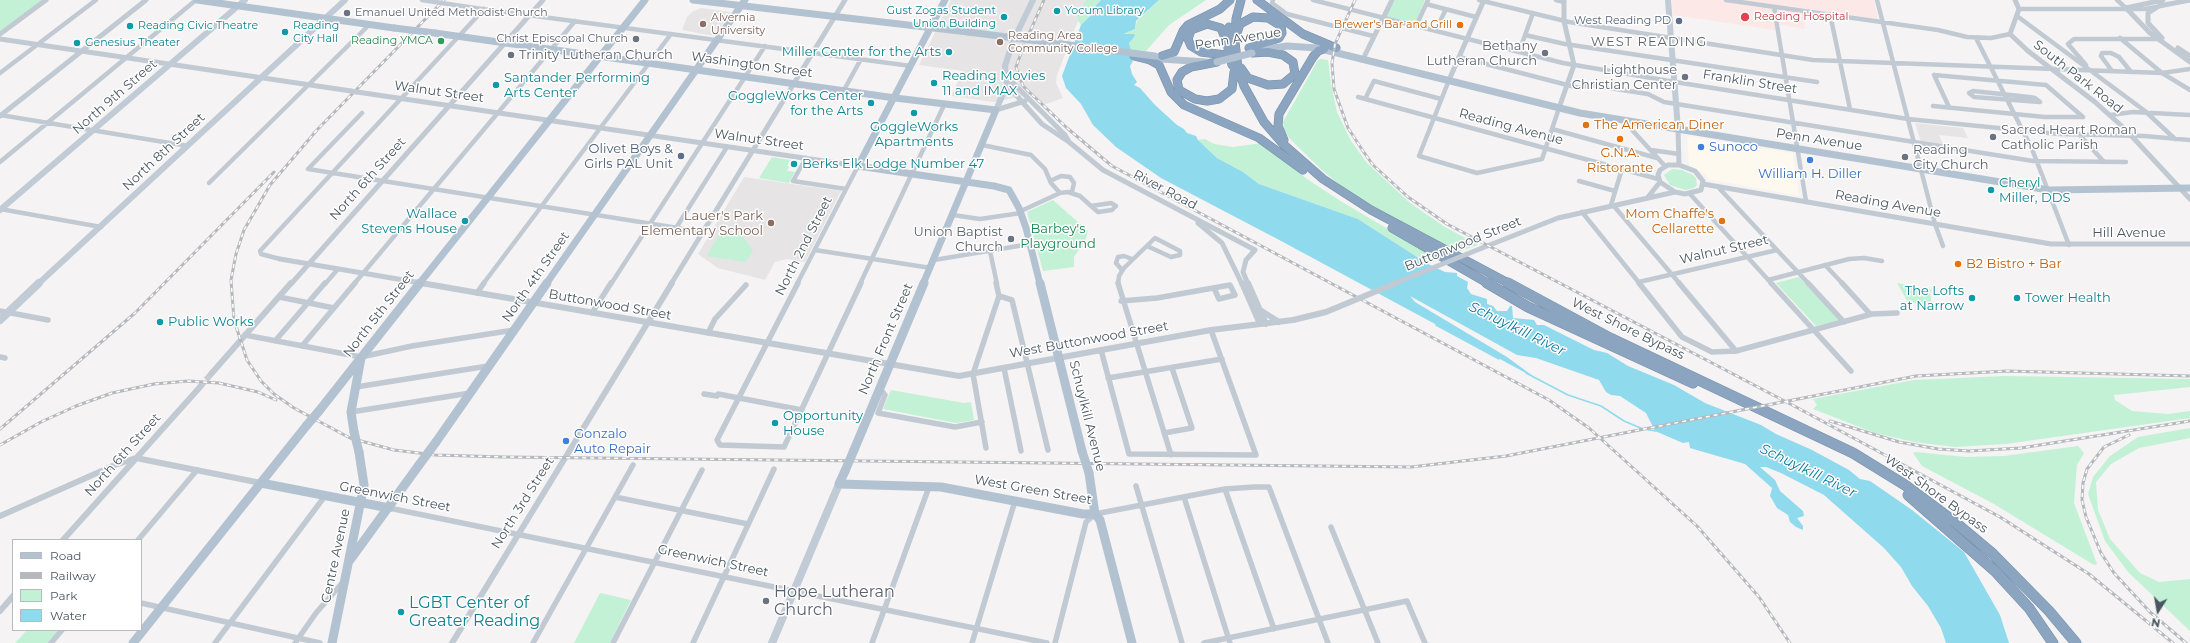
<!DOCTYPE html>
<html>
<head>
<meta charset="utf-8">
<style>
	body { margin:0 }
	#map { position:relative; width:2190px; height:643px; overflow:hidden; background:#f5f3f3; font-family:Montserrat,sans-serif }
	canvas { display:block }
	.legend { position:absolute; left:12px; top:539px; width:130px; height:92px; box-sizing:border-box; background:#fff; border:1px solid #b7bbc0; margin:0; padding:5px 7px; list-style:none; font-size:12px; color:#4a5661 }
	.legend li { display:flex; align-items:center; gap:8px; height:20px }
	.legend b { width:20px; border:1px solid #b7bbc0 }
	.north { position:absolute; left:2138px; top:591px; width:40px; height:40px; -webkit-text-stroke:3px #fff; paint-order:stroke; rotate:191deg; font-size:11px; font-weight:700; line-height:16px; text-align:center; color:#4a5661 }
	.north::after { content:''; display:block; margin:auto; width:14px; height:18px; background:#4a5661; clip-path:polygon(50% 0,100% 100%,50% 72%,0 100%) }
</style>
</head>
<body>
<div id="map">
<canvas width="2190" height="643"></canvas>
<ul class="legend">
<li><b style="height:5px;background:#b3c2d1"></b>Road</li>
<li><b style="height:5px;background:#b5b8bd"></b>Railway</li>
<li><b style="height:11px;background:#c3f1d5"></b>Park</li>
<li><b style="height:11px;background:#90daee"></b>Water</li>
</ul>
<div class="north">N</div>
</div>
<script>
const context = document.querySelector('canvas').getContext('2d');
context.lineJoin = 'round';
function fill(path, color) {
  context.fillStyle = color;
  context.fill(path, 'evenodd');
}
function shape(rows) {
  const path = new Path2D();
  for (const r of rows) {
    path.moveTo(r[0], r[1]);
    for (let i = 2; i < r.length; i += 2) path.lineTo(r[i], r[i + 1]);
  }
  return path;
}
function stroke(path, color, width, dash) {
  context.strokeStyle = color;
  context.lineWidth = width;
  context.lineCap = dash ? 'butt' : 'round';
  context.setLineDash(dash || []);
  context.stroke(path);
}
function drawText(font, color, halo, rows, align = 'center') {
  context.font = font + ' Montserrat,sans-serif';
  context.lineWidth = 3;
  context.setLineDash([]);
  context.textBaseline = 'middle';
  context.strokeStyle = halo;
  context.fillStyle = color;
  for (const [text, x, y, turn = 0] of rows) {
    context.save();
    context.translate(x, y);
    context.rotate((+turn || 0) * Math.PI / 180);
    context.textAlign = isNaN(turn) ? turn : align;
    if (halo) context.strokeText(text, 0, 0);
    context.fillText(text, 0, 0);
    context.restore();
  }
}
fill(shape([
	[1687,136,1793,153,1799,196,1708,179,1706,175,1689,165]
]), '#fdf9ef');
fill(shape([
	[951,0,1086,0,1057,75,1056,83,1063,98,1043,105,1034,94,994,102,951,96,963,71,919,65],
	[701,8,731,12,714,36,682,30,687,17,692,12],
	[1915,123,1963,128,1968,138,1939,135,1944,146,1921,142],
	[744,177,841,191,805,262,787,259,775,262,765,280,718,268,698,254]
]), '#e6e4e5');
fill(shape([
	[1672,0,1874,0,1878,19,1802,8,1805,29,1775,24,1775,30,1673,15]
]), '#fce8e6');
fill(shape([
	[0,0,43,0,0,31],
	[1086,0,1101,0,1093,9,1094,12,1081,25,1077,19],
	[1159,0,1206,0,1169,25,1146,51,1131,50,1129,43,1135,36,1122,34,1135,29,1137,21],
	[1395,0,1425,0,1415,23,1385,16],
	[1321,59,1328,60,1331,84,1337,112,1351,141,1367,163,1410,203,1445,227,1478,245,1457,252,1390,218,1354,196,1323,171,1290,139,1284,130,1283,122,1318,60],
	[1205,139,1214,144,1233,147,1262,143,1307,179,1342,202,1439,259,1428,264,1358,219,1259,184,1243,172,1217,158,1198,140],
	[772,157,790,160,787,166,789,167,787,171,795,172,789,183,759,178],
	[1672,169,1682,170,1693,175,1696,178,1697,185,1694,188,1685,190,1670,185,1664,175],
	[1053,200,1088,231,1085,241,1074,257,1074,267,1043,271,1027,212],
	[724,226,741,234,753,250,746,262,707,256],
	[1799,277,1840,320,1816,326,1776,283],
	[1897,283,1933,290,1930,292,1932,306,1908,302],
	[2005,376,2190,379,2190,387,2114,395,2115,400,2132,411,2168,414,2190,411,2190,418,2006,444,1955,447,1914,442,1875,433,1813,409,1817,405,1813,399,1914,380],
	[891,390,964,403,971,402,974,420,956,423,883,409],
	[2190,428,2190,438,2139,448,2111,464,2096,482,2098,510,2110,539,2140,573,2159,582,2190,579,2190,631,2128,572,2105,541,2088,494,2093,477,2110,456,2138,437],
	[2078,446,2084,453,2077,465,2074,503,2097,564,2094,565,1994,504,1922,466,1913,453,1916,452,1966,457,2004,456],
	[600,593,631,600,610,643,574,643],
	[27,630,59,630,48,643,15,643]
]), '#c3f1d5');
fill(shape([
	[1101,0,1159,0,1136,21,1135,29,1123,34,1134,34,1135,36,1129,43,1131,50,1128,54,1133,61,1130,66,1132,74,1137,82,1134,85,1140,88,1155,105,1177,125,1184,129,1187,133,1196,136,1198,140,1217,158,1243,172,1259,184,1358,219,1428,264,1445,272,1457,273,1457,276,1468,282,1467,288,1471,294,1487,299,1487,304,1493,306,1497,311,1507,311,1510,306,1512,306,1513,318,1534,320,1537,325,1544,325,1594,350,1607,353,1628,366,1674,385,1705,403,1761,425,1776,434,1812,450,1849,470,1860,479,1870,481,1912,510,1964,552,2000,615,2009,643,1946,643,1941,628,1928,606,1912,586,1901,567,1884,548,1824,495,1781,473,1766,467,1760,467,1775,480,1780,491,1803,511,1804,516,1797,518,1803,526,1803,530,1796,527,1790,522,1788,515,1777,508,1770,496,1772,488,1745,464,1690,448,1689,442,1683,443,1655,431,1646,413,1620,396,1611,395,1606,392,1599,380,1536,358,1517,355,1410,296,1415,302,1507,357,1537,379,1283,242,1161,178,1116,147,1093,125,1081,104,1066,88,1062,76,1081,25,1094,12,1093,9]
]), '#90daee');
stroke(shape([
	[1436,325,1499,359],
	[1526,373,1568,395,1601,406,1624,421,1643,429,1656,431]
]), '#90daee', 1.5);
stroke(shape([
	[200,387,211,374]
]), '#caccce', 6, [6, 3.5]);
const motorwayFar1 = shape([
	[1241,0,1236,19,1235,42,1238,68,1244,86,1264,122,1283,144,1323,179,1371,210,1510,284],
	[1257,0,1303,34,1336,48],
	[1229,27,1228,48,1232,65],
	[1237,33,1240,24,1253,17,1268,18,1281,26,1282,33,1279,38,1249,48],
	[1226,41,1221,28,1207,24,1191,30,1188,39,1191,46,1201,52,1226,55],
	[1134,56,1150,60,1159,65,1171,92,1184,105,1259,138,1303,170],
	[1162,56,1174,52,1183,31,1188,25,1220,9,1230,0],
	[1217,62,1191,67,1182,72,1177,80,1179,90,1195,99,1207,101,1219,99,1232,89,1234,72],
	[1241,68,1248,78,1268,85,1283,84,1295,74,1293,62,1283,55,1268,52,1252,53],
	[1284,140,1278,126,1279,114,1313,57,1318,51,1324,49],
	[1392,228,1489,284]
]);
const motorway = shape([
	[1487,283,1528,307,1693,383],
	[1508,283,1610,338,1853,453,1905,485,1956,523,1993,554,2049,611,2076,643],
	[1908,495,1995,571,2029,608,2053,643]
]);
stroke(motorwayFar1, '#7690ad', 9);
stroke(motorway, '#7690ad', 11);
stroke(shape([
	[1273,0,1272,3,1287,14,1373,36],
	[1313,0,1563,63,1675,82,1908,119,2059,134,2144,136,2190,140],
	[1479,0,1569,22,1813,60,2162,73,2190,69],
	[1556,0,1564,2],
	[1726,0,1938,30,1967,37,1991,38,2010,34],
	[1877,0,1935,224,1943,246],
	[2117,0,2126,8],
	[1426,4,1476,17],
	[1774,7,1806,201],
	[475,8,911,66],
	[2019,9,2145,9,2157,7],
	[1830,14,1850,109],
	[2017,16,2145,111,2175,139],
	[1416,26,1428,0],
	[1436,30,1446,9],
	[1525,35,1565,44,1817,82],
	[1976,38,2032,149,2069,245],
	[2120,38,2162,73,2190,90],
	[1519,52,1533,13],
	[1459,57,1579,88,1590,85,1648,94,1664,102,2033,161,2126,162],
	[2086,65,2068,44,2074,39,2160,39],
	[2112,71,2101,56,2102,53,2111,53,2119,57,2131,72],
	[0,73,96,0],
	[1934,75,2046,85,2083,117],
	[1934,75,1949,107],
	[1449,80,1419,156,1477,173,1542,159,1559,108],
	[844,90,861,59],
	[1973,91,2029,97,2035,98,2040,102,1974,97,1969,93,1973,91],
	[1358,97,1658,179],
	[1365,99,1374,81,1441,99],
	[1933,106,2045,117,2083,117],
	[362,113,308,169,703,232],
	[0,115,188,146],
	[2110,115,2133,112,2190,115],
	[1623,120,1665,166],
	[1552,129,1657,158],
	[2079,134,2104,162],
	[982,145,1031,155,1045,169,1051,183,1060,193],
	[1651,150,1679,154],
	[806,158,793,181,846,189],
	[0,162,196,0],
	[1050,181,1061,176,1070,177,1074,183,1072,192],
	[1579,181,1615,191],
	[209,183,370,24],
	[1690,194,1772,284],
	[1111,203,1116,206,1112,210,1098,212,1091,206,1111,203],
	[1611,205,1622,169],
	[1613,205,1680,284],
	[0,209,101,227],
	[1021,211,1060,193,1068,192,1080,196,1091,206],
	[1582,212,1640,284],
	[953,215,980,219,1021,213],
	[676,228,727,147],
	[815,250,931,268],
	[1777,250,1809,284],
	[990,251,997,284],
	[280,259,261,254,260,251,484,9],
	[934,260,1030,244],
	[1825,265,1843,284],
	[1122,270,1116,263,1118,257,1124,256,1132,259],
	[1768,280,1849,259,1864,258,1882,261],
	[1639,282,1777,250,1718,187],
	[325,284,338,269],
	[354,284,575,21],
	[483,284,671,34],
	[611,284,765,46],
	[797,284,858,166],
	[860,284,945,103],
	[1118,284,1119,276,1124,268,1155,238,1180,251,1180,255,1171,257,1147,246]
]), '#c1cad2', 4.5);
stroke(shape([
	[798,283,717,440,720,445,784,447,861,283],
	[1118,283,1171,455],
	[1639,283,1682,337,1712,352,1736,351,1872,314,1897,313],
	[1679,283,1736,351],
	[1771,283,1851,371],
	[1808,283,1844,322],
	[1842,283,1870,314],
	[477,293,484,283],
	[999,296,1012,300,1048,450],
	[279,297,334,308],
	[1121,301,1157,298,1230,285,1235,295,1219,299,1214,288],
	[0,311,48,320],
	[592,313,611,283],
	[708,333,715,319,746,285],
	[245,335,361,357,412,346,514,330],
	[275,341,325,283],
	[302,346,355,283],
	[1101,350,1129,454,1256,455,1211,330],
	[0,357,5,358],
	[1004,368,1021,451],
	[1108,378,1222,359],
	[356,387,488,366],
	[880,389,885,395,878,413,955,427,982,422],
	[704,394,717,396,718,394,802,410],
	[351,412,470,393],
	[1164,433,1192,428,1172,368],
	[986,448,973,374,999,296,996,283],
	[1136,486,1182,643],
	[1225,489,1274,629],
	[615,497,748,524],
	[1184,497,1230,643],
	[389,508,1047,643],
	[1331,527,1378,643],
	[138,540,197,470],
	[141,603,320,643],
	[51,643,62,630],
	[215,643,325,496],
	[295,643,316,613,343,582],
	[533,643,633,465],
	[613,643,702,470],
	[693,643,774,469],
	[872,643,929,487],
	[972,643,1015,501],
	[1055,643,1086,522,1095,514,1225,489,1254,487,1269,487,1328,643],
	[1204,643,1407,601,1425,643]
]), '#c1cad2', 5.5);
stroke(shape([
	[2015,0,2019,9,2010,34,2028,51,2095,102,2125,129,2190,199],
	[2163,0,2126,8,2150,33,2190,62],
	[0,34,46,0],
	[2162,38,2148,23,2148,13,2159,6,2190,0],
	[0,39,351,91],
	[2178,48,2190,56],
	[1365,55,1392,0],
	[1449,80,1484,0],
	[1007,81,1012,82,1065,135,1069,142],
	[1007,85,1042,124,1069,142,1103,170,1255,250,1246,260,1243,272,1248,284],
	[357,92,858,166],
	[1559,108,1574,65,1564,21,1564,0],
	[996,110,1025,101],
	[0,116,146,0],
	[1678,129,1679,165],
	[1668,165,1679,165,1695,171,1703,181,1701,190,1685,194,1675,192,1660,182,1658,175,1660,170,1668,165],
	[1703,184,2051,244,2190,244],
	[1648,197,1660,182],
	[1198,223,1222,243,1242,284],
	[1482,248,1558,218,1675,192],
	[280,259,427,284],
	[291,284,543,0],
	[671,284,845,0]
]), '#c1cad2', 5);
stroke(shape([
	[421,283,959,376,1211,330,1293,320],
	[1242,283,1260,324],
	[1248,283,1266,324],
	[1260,310,1279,322],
	[211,374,291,283],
	[0,516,115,465,136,458,261,483],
	[63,540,200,387],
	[0,611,13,596],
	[452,643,672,283]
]), '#c1cad2', 6);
stroke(shape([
	[1668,0,1678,129],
	[1016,35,1033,0],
	[996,110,1007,85,1005,66,1012,44],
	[0,210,245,0],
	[38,284,345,0]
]), '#c1cbd6', 6);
stroke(shape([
	[0,320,39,283],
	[772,643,839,484]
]), '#c1cbd6', 8);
stroke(shape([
	[197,0,394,28],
	[693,0,968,32],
	[945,0,858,166,994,186,1009,190,1019,208,1026,228,1040,284],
	[435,33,895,98,996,110,923,284],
	[1260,50,1287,46,1317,48,1580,113,2049,190,2190,188],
	[1146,58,1206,62],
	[419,284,645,0],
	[546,284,745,0]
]), '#b3c2d1', 7);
stroke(shape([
	[1040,283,1082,451],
	[319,411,420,283],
	[354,432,351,412,361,358],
	[436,442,547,283],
	[854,450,924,283],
	[845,471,839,484,941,487,1083,514,1095,514],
	[1089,473,1095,514,1100,520,1132,643],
	[261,483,389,508],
	[350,560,419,465],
	[133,643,307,425],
	[332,643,364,485,359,452]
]), '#b3c2d1', 9);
stroke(motorwayFar1, '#8ba5c1', 8);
stroke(motorway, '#8ba5c1', 10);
const rail = shape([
	[1355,0,1335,44,1332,63,1334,89,1348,128,1363,151,1373,165,1408,197,1447,224,1796,407,2000,517,2089,574,2173,643],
	[1028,36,1044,0],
	[1024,45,1016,67,1023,86,1067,128,1112,166,1549,400,1589,428,1697,526,1759,597,1790,643],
	[317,130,270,185,244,230,236,254,231,280,234,320,247,360,261,381,274,394,294,408,350,438,394,450,435,455,504,457,1411,467,1506,456,1916,376,2007,371,2190,376],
	[314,133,444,0],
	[1830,421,1899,442,1938,449,1969,451,2021,448,2190,421],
	[0,429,135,313,274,172],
	[2129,435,2104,447,2087,469,2083,483,2082,500,2086,517,2101,553,2114,573,2150,612,2186,643],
	[0,445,41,422,76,406,112,393,154,384,188,381,219,383,258,392,276,400]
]);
stroke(rail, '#b5b8bd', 3);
stroke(rail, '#fff', 1.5, [4]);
stroke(shape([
	[422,0,475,8]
]), '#c1cad2', 4.5);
stroke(shape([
	[351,91,357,92],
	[1393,284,1482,248]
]), '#c1cad2', 5);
stroke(shape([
	[1293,320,1326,312,1396,283]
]), '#c1cad2', 6);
stroke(shape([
	[394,28,435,33],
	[968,32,1155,56],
	[1217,62,1252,53]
]), '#b3c2d1', 7);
stroke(shape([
	[307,425,319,411],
	[354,432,359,452],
	[1082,451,1089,473],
	[419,465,436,442],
	[845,471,854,450]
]), '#b3c2d1', 9);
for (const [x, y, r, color] of [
	[1057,11,4,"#0f9aa8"],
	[347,13,4,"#6b7280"],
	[1004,17,4,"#0f9aa8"],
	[1745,17,5,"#e0444e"],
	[1679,21,4,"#5c6f8a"],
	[703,24,4,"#8d6e63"],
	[1460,25,4,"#e8710a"],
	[130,26,4,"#0f9aa8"],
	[285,32,4,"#0f9aa8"],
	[636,39,4,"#6b7280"],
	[441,41,4,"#2e9e5b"],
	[1000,42,4,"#8d6e63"],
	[77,43,4,"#0f9aa8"],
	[949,52,4,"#0f9aa8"],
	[1545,53,4,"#6b7280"],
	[511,55,4,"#6b7280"],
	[1685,77,4,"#6b7280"],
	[934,83,4,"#0f9aa8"],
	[496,85,4,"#0f9aa8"],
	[871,103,4,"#0f9aa8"],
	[914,113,4,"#0f9aa8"],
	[1586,125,4,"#e8710a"],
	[1993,137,4,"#6b7280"],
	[1620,139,4,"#e8710a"],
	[1701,147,4,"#3f7fe0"],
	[681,156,4,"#5c6f8a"],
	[1905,157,4,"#6b7280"],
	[1810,160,4,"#3f7fe0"],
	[794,164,4,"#0f9aa8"],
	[1991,190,4,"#0f9aa8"],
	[465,221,4,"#0f9aa8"],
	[1722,221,4,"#e8710a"],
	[771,223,4,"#8d6e63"],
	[1011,239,4,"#6b7280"],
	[1958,264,4,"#e8710a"],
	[1972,298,4,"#0f9aa8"],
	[2017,298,4,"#0f9aa8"],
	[160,322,4,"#0f9aa8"],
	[775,423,4,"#0f9aa8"],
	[566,441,4,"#3f7fe0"],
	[766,601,4,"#6b7280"],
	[401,612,4,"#0f9aa8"]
]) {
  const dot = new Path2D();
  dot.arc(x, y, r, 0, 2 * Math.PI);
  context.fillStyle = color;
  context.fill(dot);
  stroke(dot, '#fff', 1.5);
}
drawText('11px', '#0d838f', '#fff', [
	["Gust Zogas Student",996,11,"right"],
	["Union Building",996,24,"right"],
	["Yocum Library",1065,11],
	["Reading Civic Theatre",138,26],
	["Reading",293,26],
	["City Hall",293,39],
	["Genesius Theater",85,43]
], 'left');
drawText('11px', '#5b616d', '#fff', [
	["Emanuel United Methodist Church",355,13],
	["Christ Episcopal Church",628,39,"right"]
], 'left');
drawText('11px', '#be3a42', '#fff', [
	["Reading Hospital",1754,17]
], 'left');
drawText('11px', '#785e54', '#fff', [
	["Alvernia",711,18],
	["University",711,31],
	["Reading Area",1008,36],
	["Community College",1008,49]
], 'left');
drawText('11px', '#4e5e75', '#fff', [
	["West Reading PD",1671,21]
], 'right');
drawText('11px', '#c56008', '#fff', [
	["Brewer's Bar and Grill",1452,25]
], 'right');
drawText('11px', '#27864d', '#fff', [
	["Reading YMCA",433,41]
], 'right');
drawText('13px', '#4a5661', '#fff', [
	["Penn Avenue",1238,39,-9],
	["Washington Street",752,65,8],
	["South Park Road",2078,77,38],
	["Franklin Street",1750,82,9],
	["Walnut Street",439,92,8],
	["North 9th Street",115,97,-41],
	["Reading Avenue",1511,127,15],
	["Walnut Street",759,140,8],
	["Penn Avenue",1819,140,9],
	["North 8th Street",164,152,-43],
	["North 6th Street",368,179,-48],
	["River Road",1165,190,28],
	["Reading Avenue",1888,204,10],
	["Hill Avenue",2129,233],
	["Buttonwood Street",1463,244,-22],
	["North 2nd Street",804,246,-63],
	["Walnut Street",1724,250,-13],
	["North 4th Street",536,277,-55],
	["Buttonwood Street",610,305,10],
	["North 5th Street",379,314,-52],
	["West Shore Bypass",1628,329,26],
	["North Front Street",886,339,-67],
	["West Buttonwood Street",1089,340,-10],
	["Schuylkill Avenue",1087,416,76],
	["North 6th Street",123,455,-48],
	["West Green Street",1033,490,10],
	["West Shore Bypass",1936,494,36],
	["Greenwich Street",395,497,11],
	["North 3rd Street",523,503,-58],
	["Centre Avenue",336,556,-78],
	["Greenwich Street",713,561,12]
]);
context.letterSpacing = '1px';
drawText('13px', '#5f6368', '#fff', [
	["WEST READING",1649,42]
]);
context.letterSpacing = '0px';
drawText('13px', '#5b616d', '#fff', [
	["Bethany",1537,46],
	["Lutheran Church",1537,61],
	["Trinity Lutheran Church",519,55,"left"],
	["Lighthouse",1677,70],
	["Christian Center",1677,85],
	["Sacred Heart Roman",2001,130,"left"],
	["Catholic Parish",2001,145,"left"],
	["Reading",1913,150,"left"],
	["City Church",1913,165,"left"],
	["Union Baptist",1003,232],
	["Church",1003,247]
], 'right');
drawText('13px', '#0d838f', '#fff', [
	["Miller Center for the Arts",941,52,"right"],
	["Reading Movies",942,76],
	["11 and IMAX",942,91],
	["Santander Performing",504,78],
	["Arts Center",504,93],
	["GoggleWorks Center",863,96,"right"],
	["for the Arts",863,111,"right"],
	["GoggleWorks",914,127,"center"],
	["Apartments",914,142,"center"],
	["Berks Elk Lodge Number 47",802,164],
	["Cheryl",1999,183],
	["Miller, DDS",1999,198],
	["Wallace",457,214,"right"],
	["Stevens House",457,229,"right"],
	["The Lofts",1964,291,"right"],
	["at Narrow",1964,306,"right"],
	["Tower Health",2025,298],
	["Public Works",168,322],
	["Opportunity",783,416],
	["House",783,431]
], 'left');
drawText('13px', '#c56008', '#fff', [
	["The American Diner",1594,125],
	["G.N.A.",1620,153,"center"],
	["Ristorante",1620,168,"center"],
	["Mom Chaffe's",1714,214,"right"],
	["Cellarette",1714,229,"right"],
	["B2 Bistro + Bar",1966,264]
], 'left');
drawText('13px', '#366cbe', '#fff', [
	["Sunoco",1709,147],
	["William H. Diller",1810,174,"center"],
	["Gonzalo",574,434],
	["Auto Repair",574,449]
], 'left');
drawText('13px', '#4e5e75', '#fff', [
	["Olivet Boys &",673,149],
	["Girls PAL Unit",673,164]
], 'right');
drawText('13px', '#785e54', '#fff', [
	["Lauer's Park",763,216],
	["Elementary School",763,231]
], 'right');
drawText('13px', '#17864f', '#fff', [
	["Barbey's",1058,229],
	["Playground",1058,244]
]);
drawText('italic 14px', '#0c7c9b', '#fff', [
	["Schuylkill River",1517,329,26],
	["Schuylkill River",1808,471,26]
]);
drawText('16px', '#5b616d', '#fff', [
	["Hope Lutheran",774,592],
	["Church",774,610]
], 'left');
drawText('16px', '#0d838f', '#fff', [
	["LGBT Center of",409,603],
	["Greater Reading",409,621]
], 'left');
</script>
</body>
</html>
